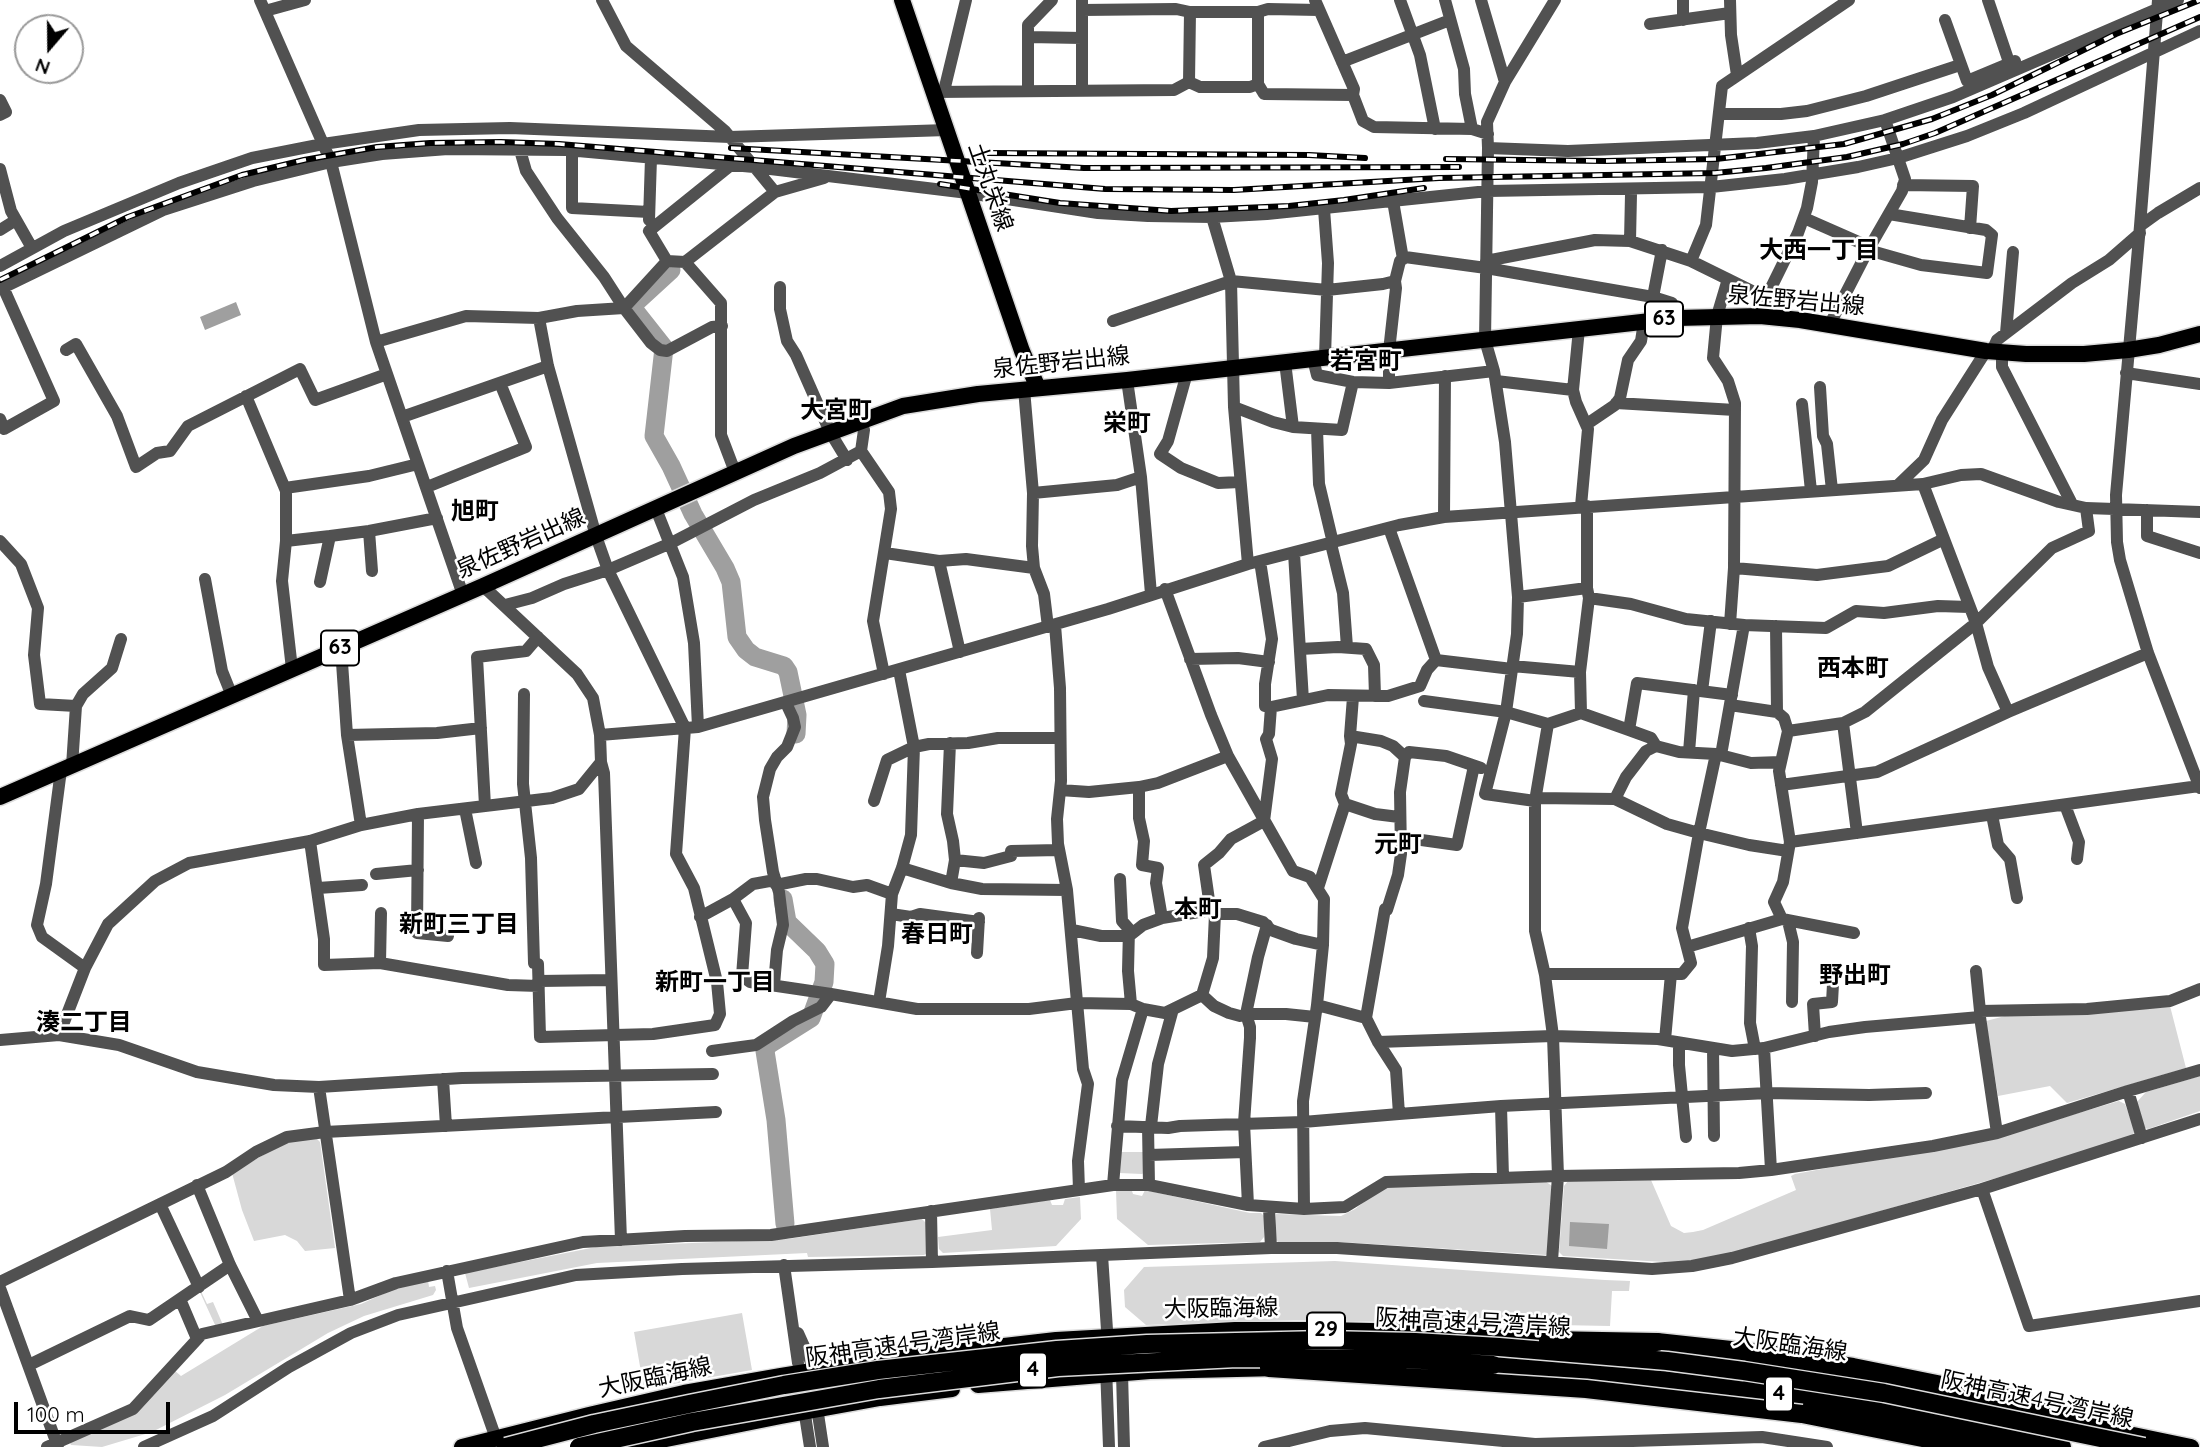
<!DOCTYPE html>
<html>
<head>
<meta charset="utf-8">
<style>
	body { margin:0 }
	#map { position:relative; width:2200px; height:1447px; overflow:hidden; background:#fff; font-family:Quicksand,sans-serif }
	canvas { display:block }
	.north { position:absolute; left:14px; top:14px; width:70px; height:70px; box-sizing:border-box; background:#fff; border:2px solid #999; border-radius:50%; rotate:200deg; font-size:19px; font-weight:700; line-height:28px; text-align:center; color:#000 }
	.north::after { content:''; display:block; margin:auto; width:24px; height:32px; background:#000; clip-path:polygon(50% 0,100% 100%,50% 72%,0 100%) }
	.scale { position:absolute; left:14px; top:1402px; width:156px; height:32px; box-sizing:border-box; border:4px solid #000; border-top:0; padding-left:9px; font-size:21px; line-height:24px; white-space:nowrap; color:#000; -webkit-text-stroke:5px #fff; paint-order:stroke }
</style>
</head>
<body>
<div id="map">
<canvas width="2200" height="1447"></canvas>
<div class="north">N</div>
<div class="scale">100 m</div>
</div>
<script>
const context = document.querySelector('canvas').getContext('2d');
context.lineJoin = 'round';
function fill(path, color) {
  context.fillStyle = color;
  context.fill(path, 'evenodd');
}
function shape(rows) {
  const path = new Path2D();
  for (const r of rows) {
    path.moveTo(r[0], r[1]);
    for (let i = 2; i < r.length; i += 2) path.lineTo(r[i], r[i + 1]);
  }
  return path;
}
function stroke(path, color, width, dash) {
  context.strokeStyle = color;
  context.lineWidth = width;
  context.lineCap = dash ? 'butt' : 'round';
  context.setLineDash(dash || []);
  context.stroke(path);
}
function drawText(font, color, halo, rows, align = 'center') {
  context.font = font + ' Quicksand,"Noto Sans JP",sans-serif';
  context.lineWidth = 5;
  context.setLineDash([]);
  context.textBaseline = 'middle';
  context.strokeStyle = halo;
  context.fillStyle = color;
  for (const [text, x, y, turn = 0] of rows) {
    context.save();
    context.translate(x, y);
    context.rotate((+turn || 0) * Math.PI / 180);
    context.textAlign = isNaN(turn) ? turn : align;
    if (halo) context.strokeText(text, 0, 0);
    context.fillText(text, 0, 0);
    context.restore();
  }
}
fill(shape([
	[2170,1006,2186,1068,2067,1103,2050,1086,1998,1096,1986,1021,2009,1015],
	[2200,1076,2200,1111,2148,1129,2145,1128,2136,1103,2146,1092],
	[2119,1101,2125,1104,2135,1131,2132,1136,2007,1175,1727,1255,1691,1261,1664,1262,1563,1256,1559,1252,1564,1186,1568,1181,1651,1180,1671,1226,1684,1233,1693,1232,1703,1230,1796,1190,1791,1176,1795,1174,2004,1135],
	[316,1138,320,1142,335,1248,305,1251,297,1241,285,1235,254,1241,242,1210,232,1173,284,1143],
	[1120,1152,1147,1152,1146,1172,1142,1174,1119,1173],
	[1545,1181,1552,1186,1549,1252,1546,1255,1340,1242,1278,1242,1275,1239,1276,1214,1341,1216,1355,1209,1373,1195,1389,1186],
	[1116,1190,1132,1191,1133,1194,1142,1196,1145,1190,1250,1213,1261,1213,1264,1216,1264,1237,1260,1242,1148,1245,1117,1219],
	[1080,1197,1081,1219,1056,1246,943,1253,939,1249,938,1237,992,1230,990,1209,1050,1200,1052,1205,1063,1205,1065,1199],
	[922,1219,926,1223,926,1254,924,1255,808,1257,807,1253,597,1263,469,1288,465,1273,596,1247,788,1239],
	[1335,1261,1605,1280,1630,1281,1629,1291,1612,1291,1610,1326,1296,1320,1146,1325,1125,1307,1124,1290,1144,1267],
	[428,1280,429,1287,435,1286,436,1290,433,1295,364,1316,328,1333,225,1395,152,1432,102,1447,71,1445,69,1441,134,1411,174,1370,181,1376,263,1326,361,1304,394,1289],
	[200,1289,207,1304,213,1302,223,1325,216,1327,199,1290],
	[742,1313,752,1370,644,1389,634,1332]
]), '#d8d8d8');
fill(shape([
	[236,302,241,315,205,330,200,317],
	[1570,1222,1609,1224,1607,1249,1569,1246]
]), '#9f9f9f');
stroke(shape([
	[671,270,635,303,634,310,664,348,654,436,671,466,693,514,725,568,731,582,737,637,746,650,755,657,784,666,788,672,797,715,796,734],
	[783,899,787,922,817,951,825,964,824,982,811,1018,768,1045,765,1051,776,1120,785,1224]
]), '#9f9f9f', 19);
const major = shape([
	[902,0,1022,351,1038,388],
	[0,797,483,586,794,446,903,406,978,394,1127,380,1677,318,1760,316,1800,320,1986,351,2026,354,2084,354,2128,350,2159,345,2200,334],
	[1692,1354,1812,1370,2039,1415],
	[1414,1369,1493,1374],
	[978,1385,1150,1371,1280,1368],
	[1832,1411,2012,1447],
	[2095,1427,2191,1447],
	[462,1447,589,1415,684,1393,781,1376,874,1361,1056,1340,1235,1330,1325,1330,1416,1332,1558,1342],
	[626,1447,781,1416,880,1398,952,1389]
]);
const highway = shape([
	[1657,1342,1768,1354,1853,1367,2011,1399,2106,1429],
	[1493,1365,1664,1380,1809,1398,1949,1423,2062,1447],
	[1802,1414,1968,1447]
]);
stroke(major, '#dbdbdb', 19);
stroke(highway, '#dbdbdb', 21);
stroke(shape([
	[260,0,331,162,376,342,463,595],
	[602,0,626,46,725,131,775,192,824,178],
	[1082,0,1082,90],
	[1315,0,1354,89,1353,95,1363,121,1374,127,1472,129,1488,134],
	[1400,0,1420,55,1435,129],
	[1445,0,1464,69,1465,94,1472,129],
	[1481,0,1505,82],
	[1683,0,1683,20],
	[1730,0,1731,35,1737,75],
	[1988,0,2012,71],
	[2158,0,2140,226,2116,495,2117,542,2120,560,2148,653,2200,788],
	[1082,10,1176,9,1190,12],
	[265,11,305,0],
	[1258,12,1258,84,1264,94,1353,95],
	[1945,20,1967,81,2015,61],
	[1650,24,1730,13],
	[1028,37,1082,38],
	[1342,62,1450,20],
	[1189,82,1190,12,1258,12,1268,9,1319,10],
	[1189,82,1200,87,1250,87,1258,84],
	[1028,90,1028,25,1052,0],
	[944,91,966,0],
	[934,92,1174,90,1189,82],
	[0,100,6,112,0,115],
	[1719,114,1781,114,1807,111,1866,96,1960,65],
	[1488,148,1568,151,1757,143,1814,136,1885,120,1953,97,2178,0],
	[520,150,526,171,557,218,604,277,624,308,651,343,660,350,667,351,712,327,722,326],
	[572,151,572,208,649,212],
	[0,169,11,211,32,248],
	[1903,185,1973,186,1970,228],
	[1393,201,1403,259],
	[1324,209,1328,263,1325,357],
	[1212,217,1231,281,1234,407,1248,564],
	[1804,218,1870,247],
	[649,220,651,158],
	[2140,226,2158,213,2200,188],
	[0,230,16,220],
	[1630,241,1631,194],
	[1868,250,1921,265,1987,273,1992,235,1986,230,1889,214],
	[667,261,649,231,731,165],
	[1486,261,1595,240,1630,241,1691,261,1766,298,1760,316],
	[1691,261,1706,225,1722,86,1849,0],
	[685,262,721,303,721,435,732,464,738,472],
	[0,266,64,231,179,183,252,158,323,144,419,130,510,128,730,137,947,130],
	[1728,279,1717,316,1713,358,1728,381,1735,403,1734,568,1730,624],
	[780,287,780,309,787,341,796,355,830,432,847,460],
	[0,289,163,210,253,181,331,162,382,154,448,149,567,150,754,167,968,193,1098,213,1148,216,1212,217,1267,214,1488,191,1711,187,1785,179,1858,167,1898,158,1967,136,2024,113,2200,31],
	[1653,297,1662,250],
	[1766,298,1798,233,1807,208,1812,182,1814,136],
	[1113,321,1231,281,1327,290,1383,284,1395,281,1400,261,1405,257,1486,268,1653,297,1672,303,1677,318],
	[1830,324,1868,250,1902,191,1905,179,1885,120],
	[1579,329,1573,390,1576,402,1588,429,1581,506],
	[2006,333,2013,252],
	[376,342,466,316,539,318,577,311,624,308,667,261,685,262,775,192],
	[66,350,76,344,117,416,136,467,157,453,170,451,188,426,300,369,315,400,387,374],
	[1992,351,1997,340,2072,283,2109,260,2140,233],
	[2002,353,2002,367,2072,504],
	[1313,359,1317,375,1353,382,1389,383,1494,371],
	[1285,362,1293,427],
	[1187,373,1168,441,1160,454,1181,468,1218,483,1240,482],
	[2126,373,2200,384],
	[1127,380,1141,477,1151,594],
	[1496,381,1573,390],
	[1389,383,1389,351,1396,288,1395,281],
	[1820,387,1823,436,1827,444,1832,490],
	[1024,389,1033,493,1032,546,1034,568,1044,594,1048,627],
	[246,396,286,491,286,541],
	[1616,403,1735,410],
	[1802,404,1811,491],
	[1234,407,1273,422,1293,427,1342,430,1353,382],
	[402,417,548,366],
	[0,419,4,429,54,401,3,287],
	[859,421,864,430,861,451,889,492,891,509,873,621,884,674],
	[1587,424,1615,405,1620,398,1628,360,1641,341,1644,322],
	[1317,429,1319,484,1333,543],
	[1923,484,1976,623,1988,667,2008,712],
	[1898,485,1924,460,1942,420,1986,351],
	[427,487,526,447,500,383],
	[285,488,369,476,418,464],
	[1033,493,1117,485,1141,477],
	[1587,506,1587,588,1589,598],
	[656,509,683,577,694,643,698,727],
	[2147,510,2147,536,2200,553],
	[1444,517,1445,376],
	[1389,528,1436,660,1512,669],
	[369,531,372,571],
	[0,541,21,564,38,608,34,655,40,704,76,706],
	[1331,544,1343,593,1347,647],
	[885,553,939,561,966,559,1034,568],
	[1294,553,1303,700],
	[939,561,960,652],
	[1260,561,1272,639,1265,684,1265,706,1271,707],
	[1734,568,1817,575,1888,566,1944,539],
	[205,579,222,671,232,696],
	[320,582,330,536,369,531,437,518],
	[1165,589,1211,715,1228,756,1293,871,1310,877,1324,899,1323,945,1317,1005,1303,1101,1304,1209],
	[1518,597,1587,588],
	[505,605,532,598,564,584,608,570,671,543,754,500,820,473,861,451],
	[1055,625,1060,688,1061,781,1057,819,1058,844,1067,890,1083,1069,1088,1084,1078,1161,1079,1190],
	[1776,626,1777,712,1784,718,1788,731],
	[341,648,347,735,361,825],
	[1300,649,1338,647,1366,649,1374,665,1375,696],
	[1190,659,1238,658,1269,662],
	[1512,666,1580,672,1581,713],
	[292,669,282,581,286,541,330,536],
	[1580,672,1589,598,1631,604,1686,619,1744,625,1826,628,1856,611,1884,613,1938,606,1969,607],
	[1702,691,1711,621],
	[524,694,523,784,531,858,534,963,538,964,540,1037,653,1034,715,1025,720,1014,717,982,694,888,676,854,685,728,608,570,596,536,548,366,539,318],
	[1732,695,1637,683,1629,730,1651,738,1656,746,1679,752,1716,754,1751,763,1781,762],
	[1353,697,1350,736,1381,741,1393,746,1405,757,1400,792,1401,854,1398,875,1387,910],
	[1424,701,1506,712,1548,724,1581,713,1629,730],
	[1730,705,1777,712],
	[1843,723,1857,833],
	[1548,724,1535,801,1535,931,1545,975,1553,1036,1558,1176,1552,1261],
	[347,735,437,733,481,728],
	[600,735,698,727,1108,609,1248,564,1399,525,1444,517,1923,484,1961,475,1981,474,2059,502,2086,508,2200,512],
	[1689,752,1694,690],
	[1716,754,1699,833,1749,845,1788,851],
	[1721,755,1744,625],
	[1405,757,1409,752,1446,756,1481,768],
	[601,762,604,773,621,1240],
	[72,766,76,706,83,694,112,668,121,639],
	[61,770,46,884,37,925,42,937,85,968],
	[1781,785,1877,772,2008,712,2148,653],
	[1139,787,1139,818,1144,841,1142,865,1158,868,1156,883,1162,918],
	[1060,790,1089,792,1139,787,1158,783,1228,756],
	[1536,798,1615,799,1667,824,1699,833,1682,928,1691,963,1682,974,1545,974],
	[1615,799,1626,777,1646,751,1656,746],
	[874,801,887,760,914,747,929,744,968,743,998,738,1060,738],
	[1535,801,1485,794,1506,712,1517,634,1518,597,1505,442,1494,371,1485,340,1488,148,1487,122,1505,82,1555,0],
	[1345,804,1375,814,1399,817],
	[2065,805,2079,842,2077,859],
	[485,806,477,657,526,651,538,637],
	[465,809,476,863],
	[418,814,417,933,448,936],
	[1992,815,1998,845,2010,859,2017,898],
	[1400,837,1457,845,1474,766],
	[310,841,324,939,324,965,380,963,508,985,539,986],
	[1790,842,2199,786],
	[955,860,984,863,1011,856,1011,851,1059,850],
	[902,868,951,883,955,860,953,841,947,814,950,743],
	[376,874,418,870],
	[1120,879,1122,921,1129,929,1128,971,1131,1004],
	[951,883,982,889,1067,890],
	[776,885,806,879,817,879,853,887,867,885,892,894],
	[318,888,362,885],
	[1318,888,1345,804,1341,794,1351,744,1350,736],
	[733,899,746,923,742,976,750,982,831,994,917,1009,1029,1009,1077,1003,1131,1004,1143,1009,1165,1013,1202,995,1214,1006,1229,1013,1240,1016,1249,1014,1286,1014,1315,1017],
	[1385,909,1366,1018,1378,1042,1396,1070,1399,1114,1501,1106,1768,1093,1869,1095,1926,1093],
	[891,914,911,917,920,914,979,922],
	[700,917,733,899,753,884,775,880],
	[1782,919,1774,902,1783,882,1790,842,1779,771,1788,731,1843,723,1865,712,1976,623,2052,548,2089,531,2086,508],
	[1788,921,1793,942,1792,1002],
	[1749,928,1752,946,1750,1023,1755,1049],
	[1072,930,1101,936,1129,936,1143,925,1162,918,1211,910],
	[1323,945,1296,939,1271,930,1263,922,1237,914,1215,914,1210,907,1204,865,1219,853,1231,839,1264,821,1272,759,1266,739,1269,734,1271,707,1328,695,1388,696,1420,686,1427,670,1436,660],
	[1687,947,1782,919,1854,933],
	[977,953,979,918],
	[380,963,381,913],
	[1976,971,1980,1011],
	[539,981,611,980],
	[774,985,777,950,783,925,779,892,773,872,765,820,763,797,770,769,777,757,787,747,795,727,793,718,786,703],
	[1202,995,1213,958,1215,914],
	[879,1002,888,946,892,894,902,868,911,835,914,747,899,670],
	[1317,1005,1366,1018],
	[1980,1017,1997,1133],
	[59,1035,85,968,108,924,155,881,189,863,310,841,361,825,418,814,552,798,579,789,601,762,600,735,593,698,577,674,483,586],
	[1815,1036,1813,1004,1832,1002,1833,984],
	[0,1040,59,1035,119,1045,197,1072,274,1085,319,1087,462,1078,713,1074],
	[1665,1040,1671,974],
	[1378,1042,1553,1036,1658,1039,1732,1051,1764,1048,1829,1032,1865,1027,1980,1017,1980,1011,2087,1009,2170,1001,2200,989],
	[1679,1044,1679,1065,1686,1137],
	[1713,1048,1714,1136],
	[1764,1048,1771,1170],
	[712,1051,756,1045,793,1021,821,1007,831,994],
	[443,1079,446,1126],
	[319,1087,350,1300],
	[2128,1091,2142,1138],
	[1501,1106,1503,1177],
	[1117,1126,1168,1128,1180,1126,1303,1122,1399,1114],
	[1148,1126,1149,1185],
	[1151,1126,1158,1064,1173,1009],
	[1149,1155,1245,1152],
	[197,1185,230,1265,258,1321],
	[1113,1185,1122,1080,1143,1009],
	[1982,1189,2029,1326,2200,1301],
	[160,1204,199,1287],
	[1248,1205,1244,1123,1250,1038,1250,1027,1246,1014,1258,957,1267,925],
	[1269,1208,1271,1248],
	[931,1211,932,1262],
	[1102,1255,1108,1345],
	[784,1265,798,1363],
	[447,1271,457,1328,499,1447],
	[0,1282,226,1172,256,1152,287,1137,325,1132,716,1112],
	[0,1288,58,1447],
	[180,1299,197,1339],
	[798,1333,811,1362],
	[29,1365,130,1316,149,1320,230,1265],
	[1119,1366,1122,1373,1124,1447],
	[1106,1367,1109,1447],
	[818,1414,823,1447],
	[805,1415,810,1447],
	[47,1447,133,1409,202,1334,350,1300,396,1283,583,1242,685,1236,771,1235,1113,1185,1149,1185,1248,1205,1304,1209,1345,1207,1386,1182,1558,1176,1739,1173,1771,1170,1933,1146,1997,1133,2128,1091,2200,1070],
	[144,1447,213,1416,289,1367,351,1333,398,1315,576,1275,682,1269,932,1262,1271,1248,1337,1248,1652,1269,1692,1266,1732,1258,1982,1189,2200,1119],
	[1264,1447,1330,1431,1365,1428,1535,1444,1762,1437,1827,1447]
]), '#515151', 12);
stroke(major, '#000', 16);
stroke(highway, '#000', 18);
const rail = shape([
	[731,148,1084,168,1459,167],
	[987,153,1309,155,1365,158],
	[1446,159,1605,161,1716,159,1844,144,1932,119,1992,95,2116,34,2200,0],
	[940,184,1060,203,1171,211,1289,206,1344,200,1424,188],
	[0,280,128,217,242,175,304,160,377,147,430,143,501,142,559,144,1105,189,1234,190,1439,178,1715,173,1766,168,1847,157,1903,144,1935,133,2200,17]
]);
stroke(rail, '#000', 6);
stroke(rail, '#fff', 3.5, [10]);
const highwayBridge = shape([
	[1548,1340,1657,1342],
	[1269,1368,1586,1389,1802,1414],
	[506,1447,594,1424,689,1404,784,1385,878,1370,1057,1350,1147,1344,1325,1340,1415,1342,1499,1347,1667,1361,1744,1371,1884,1393,2144,1447],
	[579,1447,692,1422,879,1389,1058,1367,1237,1358,1408,1359,1493,1365]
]);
stroke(highwayBridge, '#dbdbdb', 21, []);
stroke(highwayBridge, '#000', 18);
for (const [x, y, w] of [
	[1664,319,38],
	[340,648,38],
	[1326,1330,38],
	[1033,1370,28],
	[1779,1394,28]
]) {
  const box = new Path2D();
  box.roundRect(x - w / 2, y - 17.5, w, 35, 5);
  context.fillStyle = '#fff';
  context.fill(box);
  stroke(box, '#000', 2);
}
drawText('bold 21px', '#000', null, [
	["63",1664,319],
	["63",340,648],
	["29",1326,1330],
	["4",1033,1370],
	["4",1779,1394]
]);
drawText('23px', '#000', '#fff', [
	["土丸栄線",990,187,71],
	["泉佐野岩出線",1796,301,5],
	["泉佐野岩出線",1061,363,-6],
	["泉佐野岩出線",521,544,-24],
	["大阪臨海線",1221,1309,-1],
	["阪神高速4号湾岸線",1473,1323,3],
	["阪神高速4号湾岸線",903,1345,-8],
	["大阪臨海線",1790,1345,8],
	["大阪臨海線",655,1378,-12],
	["阪神高速4号湾岸線",2037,1400,12]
]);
drawText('bold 24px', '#000', '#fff', [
	["大西一丁目",1819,251],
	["若宮町",1366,362],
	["大宮町",836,411],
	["栄町",1127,424],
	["旭町",475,512],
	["西本町",1853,669],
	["元町",1398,845],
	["本町",1198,910],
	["新町三丁目",459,925],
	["春日町",937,935],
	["野出町",1855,976],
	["新町一丁目",715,983],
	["湊二丁目",84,1023]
]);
</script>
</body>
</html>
